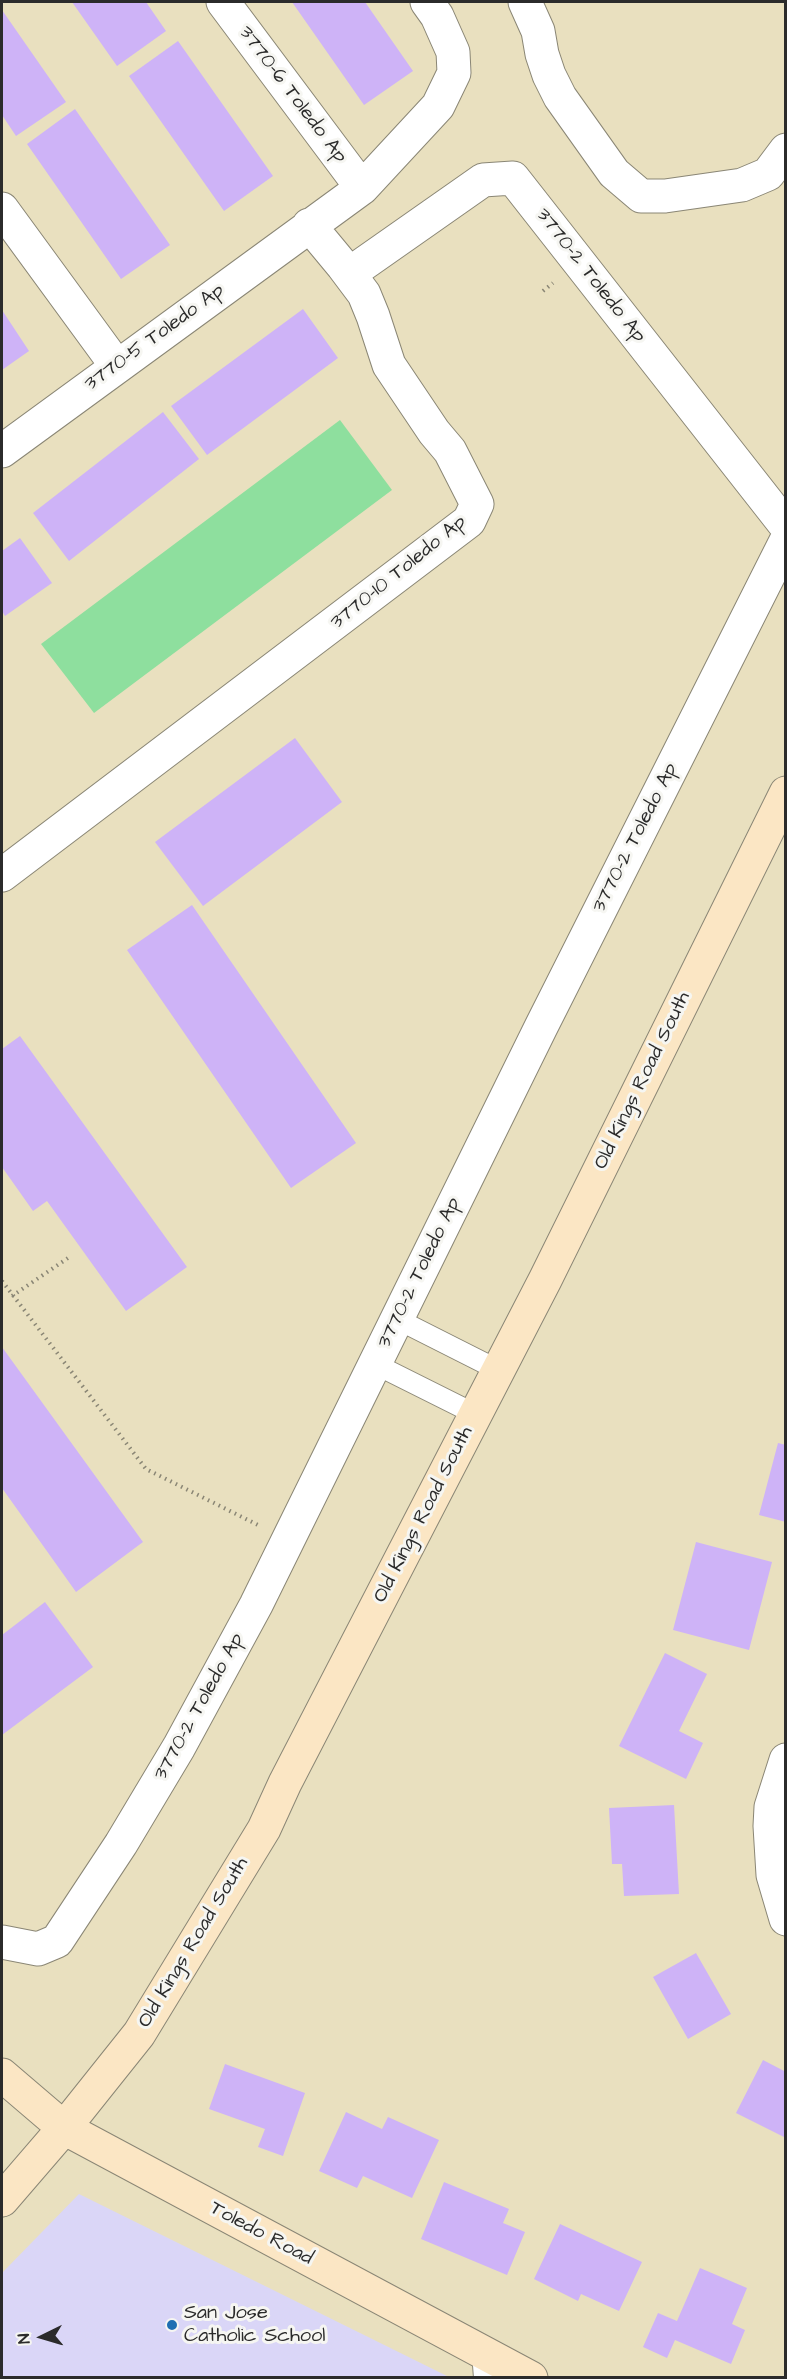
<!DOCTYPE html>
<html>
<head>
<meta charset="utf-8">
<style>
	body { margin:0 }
	#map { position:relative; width:787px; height:2379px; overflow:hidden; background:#e9e0bf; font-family:"Architects Daughter",sans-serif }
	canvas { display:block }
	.frame { position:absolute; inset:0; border:3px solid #2b2b2b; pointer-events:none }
	.north { position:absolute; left:12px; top:2307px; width:60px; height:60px; -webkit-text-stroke:4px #f6f6f2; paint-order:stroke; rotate:265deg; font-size:16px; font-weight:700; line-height:24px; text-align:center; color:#2b2b2b }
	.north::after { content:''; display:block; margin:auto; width:21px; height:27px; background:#2b2b2b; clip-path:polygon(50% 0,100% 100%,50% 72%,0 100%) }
</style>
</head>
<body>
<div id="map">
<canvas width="787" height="2379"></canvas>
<div class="frame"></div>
<div class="north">N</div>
</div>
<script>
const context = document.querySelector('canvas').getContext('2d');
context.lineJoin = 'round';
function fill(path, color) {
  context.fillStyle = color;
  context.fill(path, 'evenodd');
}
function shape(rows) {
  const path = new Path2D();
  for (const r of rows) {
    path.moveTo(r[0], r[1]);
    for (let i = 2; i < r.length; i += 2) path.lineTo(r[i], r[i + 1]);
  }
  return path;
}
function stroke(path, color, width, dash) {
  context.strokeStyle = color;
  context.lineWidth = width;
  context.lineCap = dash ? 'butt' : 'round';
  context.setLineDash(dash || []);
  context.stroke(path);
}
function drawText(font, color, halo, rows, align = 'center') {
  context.font = font + ' "Architects Daughter",sans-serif';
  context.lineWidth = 6;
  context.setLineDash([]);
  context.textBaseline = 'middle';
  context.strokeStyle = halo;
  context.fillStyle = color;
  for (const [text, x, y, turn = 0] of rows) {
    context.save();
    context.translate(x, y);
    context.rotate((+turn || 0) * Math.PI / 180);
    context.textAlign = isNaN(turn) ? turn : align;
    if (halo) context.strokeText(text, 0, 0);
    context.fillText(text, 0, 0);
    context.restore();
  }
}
fill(shape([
	[79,2194,449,2377,2,2377,2,2273]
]), '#dad6f7');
fill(shape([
	[340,420,392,490,94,713,41,644]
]), '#8edf9e');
fill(shape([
	[72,2,146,2,166,31,117,66],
	[292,2,365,2,413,71,364,105],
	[2,10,66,102,16,136,2,115],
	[178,41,273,176,224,211,129,76],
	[75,109,170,245,121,279,27,144],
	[303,309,338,358,207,455,171,406],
	[2,310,29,351,2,370],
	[163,412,199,459,69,561,33,513],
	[20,538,52,583,5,616,2,611,2,551],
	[295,738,342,802,203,906,155,842],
	[192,905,356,1143,291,1188,127,950],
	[20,1036,187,1267,126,1311,47,1201,33,1211,2,1167,2,1049],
	[2,1347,143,1542,76,1592,2,1488],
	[778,1443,786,1445,786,1522,759,1515],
	[696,1542,772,1562,749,1650,673,1630],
	[45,1602,93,1667,2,1735,2,1635],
	[665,1653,707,1674,679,1731,703,1743,686,1779,619,1746],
	[674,1805,679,1894,624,1896,622,1864,612,1864,609,1808],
	[696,1953,731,2014,688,2039,653,1977],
	[763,2060,786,2072,786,2138,736,2113],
	[225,2064,305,2093,283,2156,258,2147,265,2129,209,2109],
	[346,2112,382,2129,388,2117,439,2140,412,2198,363,2176,357,2188,319,2171],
	[444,2182,509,2209,503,2223,525,2232,507,2275,421,2239],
	[560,2224,642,2262,619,2311,581,2294,578,2301,534,2279],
	[700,2268,747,2288,732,2324,745,2330,731,2364,675,2340,667,2358,643,2347,658,2313,677,2321]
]), '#ceb3f7');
const lane = shape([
	[397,1319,498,1370],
	[375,1364,475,1414],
	[482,2352,484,2378]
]);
const street = shape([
	[223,2,362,188],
	[525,2,538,31,542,54,549,75,560,97,614,173,641,196,665,196,742,185,768,174,786,150],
	[2,209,116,365],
	[349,274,483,180,513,178,786,526],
	[2,451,362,188,438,106,454,73,453,52,437,16,427,2],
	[2,875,469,521,477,504,450,451,434,432,389,365,373,316,364,294,343,266,309,225],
	[786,1760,771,1807,770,1826,773,1875,786,1919],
	[2,1942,38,1949,57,1941,121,1844,179,1747,256,1605,541,1027,786,541]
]);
const secondary = shape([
	[2,2075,64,2128,531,2378],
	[2,2200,64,2128,139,2034,264,1829,285,1783,545,1280,786,793]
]);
stroke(lane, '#8a8675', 22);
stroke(street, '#8a8675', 35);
stroke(secondary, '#8a8675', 35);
stroke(shape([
	[543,291,553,283],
	[2,1281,146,1469,258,1525],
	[12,1296,71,1256]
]), '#8a8675', 4, [1.5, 4.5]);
stroke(lane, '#fff', 20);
stroke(street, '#fff', 33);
stroke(secondary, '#fbe6c4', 33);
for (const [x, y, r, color] of [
	[172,2325,6,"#1f6fb2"]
]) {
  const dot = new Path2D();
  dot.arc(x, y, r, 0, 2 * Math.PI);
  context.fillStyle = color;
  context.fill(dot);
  stroke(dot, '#f6f6f2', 2);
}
drawText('20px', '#2b2b2b', '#f6f6f2', [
	["3770-6 Toledo Ap",292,95,53],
	["3770-2 Toledo Ap",590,276,52],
	["3770-5 Toledo Ap",155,338,-36],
	["3770-10 Toledo Ap",399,573,-39],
	["3770-2 Toledo Ap",636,838,-63],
	["Old Kings Road South",643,1081,-64],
	["3770-2 Toledo Ap",420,1273,-64],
	["Old Kings Road South",424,1515,-63],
	["3770-2 Toledo Ap",200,1707,-61],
	["Old Kings Road South",194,1943,-59],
	["Toledo Road",261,2234,28]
]);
drawText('20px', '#2b2b2b', '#f6f6f2', [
	["San Jose",184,2314],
	["Catholic School",184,2337]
], 'left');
</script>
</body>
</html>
